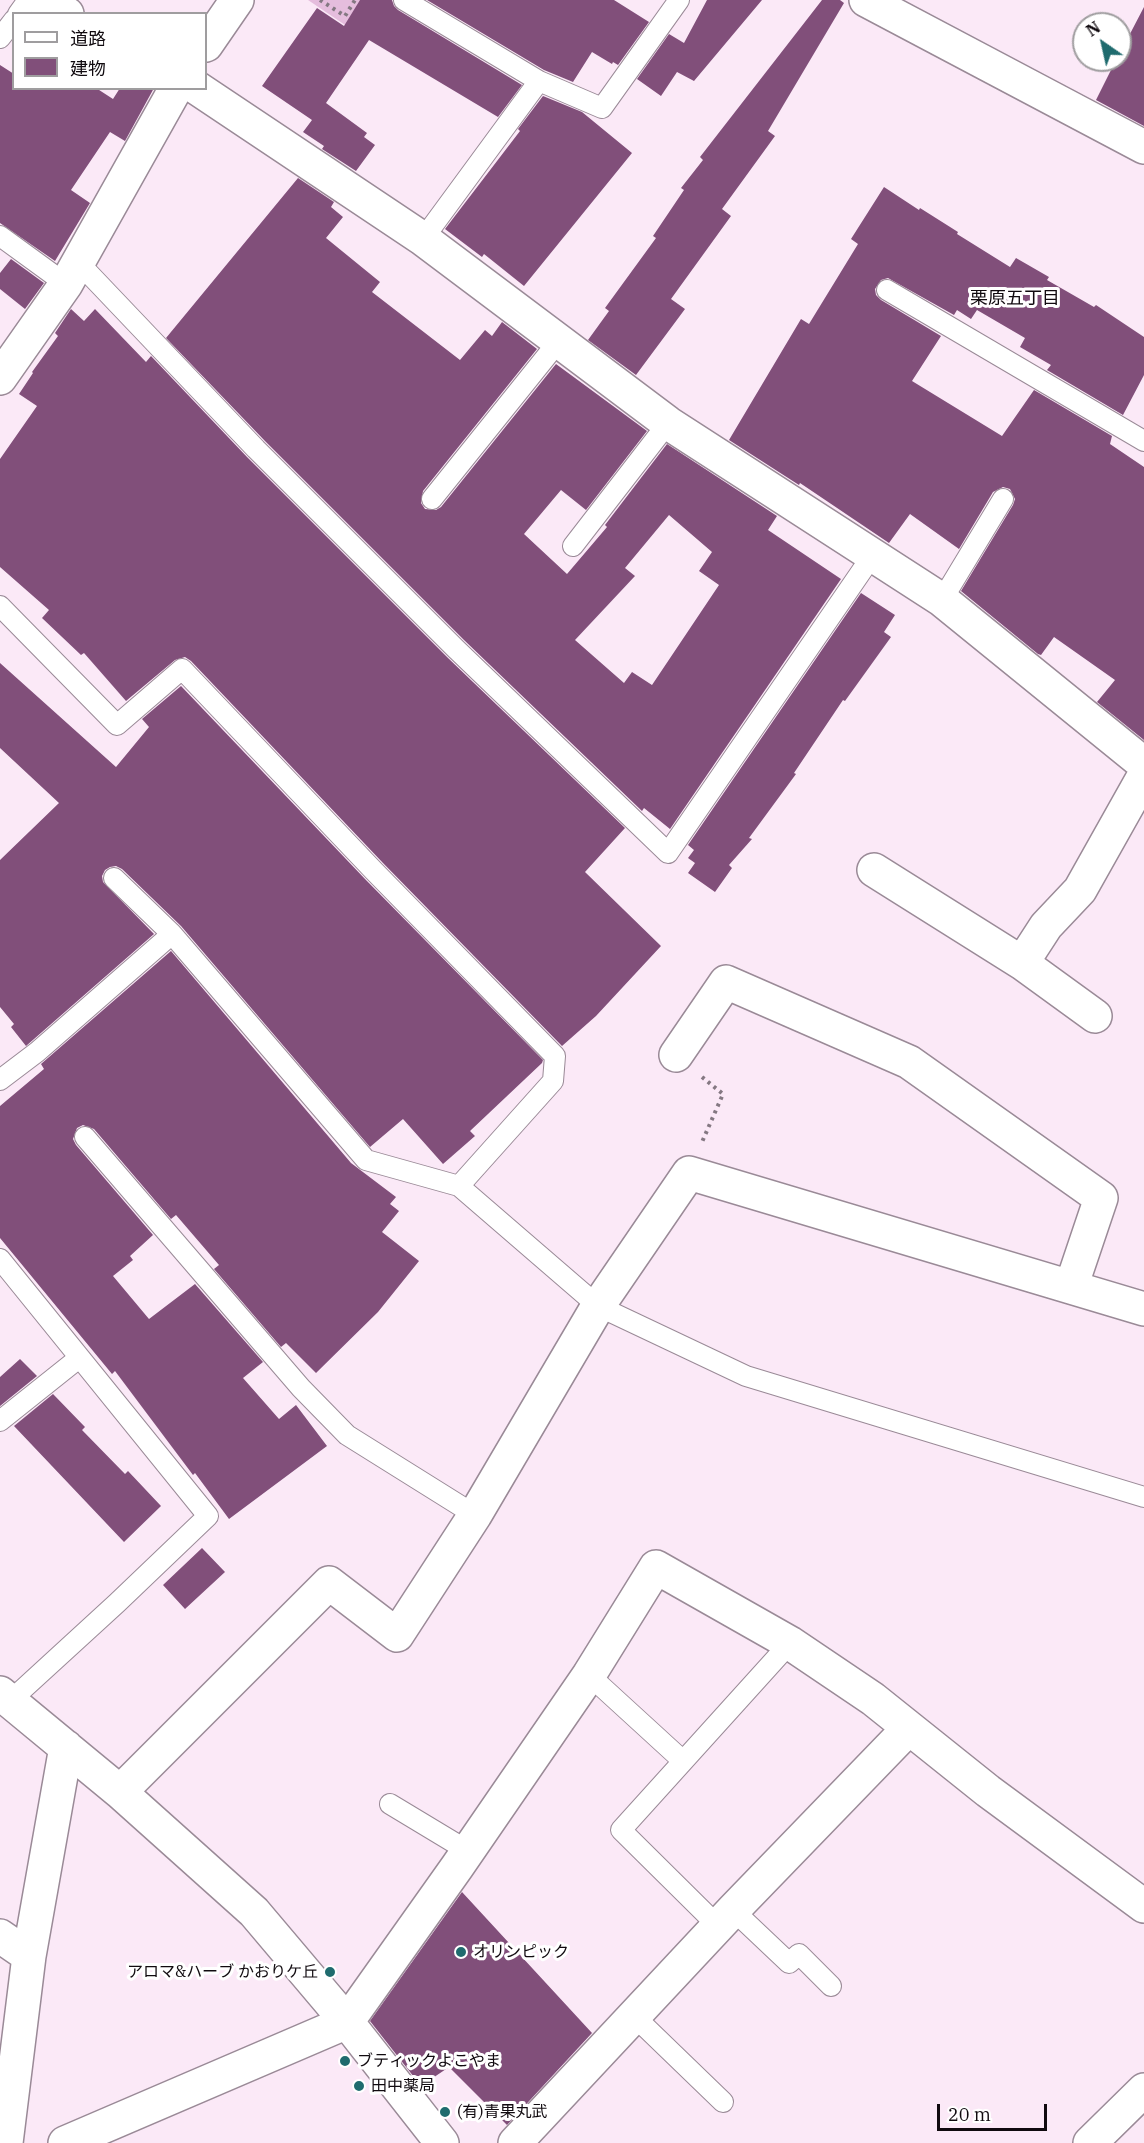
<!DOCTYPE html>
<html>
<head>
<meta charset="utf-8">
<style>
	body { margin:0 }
	#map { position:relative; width:1144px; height:2143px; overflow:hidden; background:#fbe9f7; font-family:"IBM Plex Serif","Noto Sans JP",serif }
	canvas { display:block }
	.legend { position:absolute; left:12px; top:12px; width:195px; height:78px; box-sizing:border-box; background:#fff; border:2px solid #9f9d9f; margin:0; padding:8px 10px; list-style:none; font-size:18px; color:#100a0f }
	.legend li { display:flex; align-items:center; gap:12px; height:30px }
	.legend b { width:30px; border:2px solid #9f9d9f }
	.north { position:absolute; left:1072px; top:12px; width:60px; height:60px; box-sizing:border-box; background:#fff; border:2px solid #9f9d9f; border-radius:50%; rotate:326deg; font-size:16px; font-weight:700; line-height:24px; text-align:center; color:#100a0f }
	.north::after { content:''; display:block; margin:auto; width:21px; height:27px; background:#1f6b6e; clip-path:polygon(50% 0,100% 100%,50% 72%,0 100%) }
	.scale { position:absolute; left:937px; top:2104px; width:110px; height:27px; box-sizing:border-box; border:3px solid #100a0f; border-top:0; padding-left:8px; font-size:18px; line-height:21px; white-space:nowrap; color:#100a0f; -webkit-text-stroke:4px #fff; paint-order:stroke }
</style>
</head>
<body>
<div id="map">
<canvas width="1144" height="2143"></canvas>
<ul class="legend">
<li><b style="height:8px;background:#fff"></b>道路</li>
<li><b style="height:16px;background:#814f7a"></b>建物</li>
</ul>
<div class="north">N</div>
<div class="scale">20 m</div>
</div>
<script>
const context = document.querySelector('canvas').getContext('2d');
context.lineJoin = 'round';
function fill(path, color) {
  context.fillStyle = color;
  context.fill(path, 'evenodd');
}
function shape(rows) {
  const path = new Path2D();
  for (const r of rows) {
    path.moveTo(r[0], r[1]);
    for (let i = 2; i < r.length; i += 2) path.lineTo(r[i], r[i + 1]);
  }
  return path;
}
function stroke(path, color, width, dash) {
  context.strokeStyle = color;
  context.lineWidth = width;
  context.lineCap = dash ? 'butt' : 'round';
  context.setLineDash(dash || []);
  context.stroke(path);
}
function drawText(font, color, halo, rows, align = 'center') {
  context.font = font + ' "IBM Plex Serif","Noto Sans JP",serif';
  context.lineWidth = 6;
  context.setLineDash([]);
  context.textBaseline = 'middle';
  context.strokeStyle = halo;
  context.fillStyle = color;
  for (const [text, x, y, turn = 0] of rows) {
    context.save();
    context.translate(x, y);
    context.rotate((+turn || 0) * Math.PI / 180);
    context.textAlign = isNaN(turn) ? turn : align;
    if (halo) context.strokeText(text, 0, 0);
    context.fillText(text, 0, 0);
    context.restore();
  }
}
fill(shape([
	[308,0,364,0,348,27]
]), '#e5bddd');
fill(shape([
	[360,0,392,0,394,6,398,10,522,85,498,117,369,40,326,103,367,133,364,137,375,145,356,171,322,149,324,146,303,132,312,120,262,86,317,8,344,26],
	[427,0,614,0,649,22,618,65,613,62,612,64,592,52,573,82,544,70],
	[707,0,762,0,694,81,677,72,661,96,637,79,669,34,684,43],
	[822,0,840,0,844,3,768,131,775,136,722,209,731,216,671,299,685,309,636,375,588,340,609,311,605,308,656,238,653,236,684,190,681,188,703,160,700,157],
	[1144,7,1144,126,1096,100,1116,60,1120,60,1120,53],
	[0,65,14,74,14,88,96,88,113,99,120,88,154,88,125,141,110,132,71,190,90,203,55,261,0,223],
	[543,96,582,112,632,153,524,286,484,254,482,257,445,229,520,131,518,129],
	[298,178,334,202,331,207,343,217,326,238,380,282,372,292,460,360,485,330,492,336,502,322,537,349,423,491,421,503,425,509,436,510,441,507,556,364,647,431,586,510,561,490,524,534,567,574,607,527,605,525,667,444,777,516,768,530,841,579,670,829,644,808,642,811,464,640,265,441,166,338],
	[669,515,712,552,699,571,719,585,652,685,632,672,624,683,575,640,635,576,625,568],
	[884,187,919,210,920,208,958,232,957,234,1010,267,1016,258,1049,277,1047,280,1094,307,1096,305,1144,337,1144,375,1123,415,1047,370,1051,365,1020,347,1025,338,977,310,971,319,957,310,954,315,888,278,881,280,875,289,876,295,881,300,941,336,912,381,1002,436,1034,390,1112,436,1110,444,1144,467,1144,740,1097,702,1115,680,1054,637,1041,655,1038,654,961,591,1013,505,1015,499,1010,489,1003,487,993,492,959,549,910,514,889,543,800,483,799,485,729,440,801,319,809,324,858,244,851,239],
	[11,259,44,283,25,309,0,289,0,273],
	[71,309,84,321,95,309,146,362,151,356,247,457,448,658,625,828,585,872,661,946,596,1016,562,1046,383,863,191,661,185,657,175,660,126,701,84,653,81,655,42,618,49,610,0,567,0,459,37,406,19,394,33,373,32,372,58,336,55,333],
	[861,593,895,615,884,632,891,637,845,701,843,700,794,773,796,774,749,838,752,839,729,865,732,868,715,892,688,873,695,863,688,858,694,850,688,845],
	[0,663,116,767,149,727,142,719,181,686,365,879,543,1060,542,1063,470,1131,475,1136,443,1164,403,1119,370,1147,181,926,122,869,116,866,110,867,105,870,102,876,103,882,154,934,26,1046,11,1027,14,1024,0,1007,0,860,59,803,0,748],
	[171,951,351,1163,396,1197,390,1204,399,1211,382,1232,419,1261,378,1312,316,1373,286,1343,281,1347,214,1269,219,1265,176,1215,171,1219,94,1129,83,1125,77,1128,73,1139,76,1145,153,1235,130,1256,133,1260,113,1276,149,1319,195,1284,263,1362,243,1378,279,1419,296,1405,327,1446,229,1519,195,1473,193,1475,115,1371,112,1374,0,1238,0,1106,44,1069,41,1064],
	[20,1359,37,1376,0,1406,0,1377],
	[53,1394,85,1427,82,1430,125,1474,128,1471,161,1506,124,1542,14,1426],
	[202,1548,225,1572,185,1609,163,1585],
	[462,1892,592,2033,507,2125,449,2067,421,2086,370,2021]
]), '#814f7a');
const service = shape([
	[404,0,539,81],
	[18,14,28,0],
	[0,38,14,20],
	[0,236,66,284],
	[423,239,539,81,602,108,679,0],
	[78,262,256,449,456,649,668,853,872,556],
	[887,290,1144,441],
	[432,499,558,342],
	[573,546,668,423],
	[942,600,1003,499],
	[0,606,117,725,182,669,374,871,555,1056,553,1081,459,1186],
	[114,878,172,934],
	[0,1080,37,1052,172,934,366,1160,459,1186,598,1306,746,1376,1144,1497],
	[85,1137,301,1388,347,1435,475,1515],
	[0,1259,208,1516,117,1603,10,1701],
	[0,1421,79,1358],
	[589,1675,683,1761],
	[390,1804,468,1851],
	[733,1910,789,1963,799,1954,831,1986],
	[718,1926,621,1830,790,1643],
	[634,2016,723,2102]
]);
const minor = shape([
	[43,0,67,14],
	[866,0,1144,147],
	[206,45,237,0],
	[197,88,423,239,668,423,942,600,1144,764],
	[0,378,66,284,176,88],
	[874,870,1022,963,1095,1016],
	[1022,963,1046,926,1080,890,1144,776],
	[676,1055,726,982,909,1062,1101,1198,1071,1287],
	[0,1693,120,1792,254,1912,347,2022,442,2143],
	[120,1792,329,1583,397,1635,475,1515,598,1306,689,1173,1144,1309],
	[0,1936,29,1956],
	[6,2143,29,1956,66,1747],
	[65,2143,347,2022,457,1867,589,1675,656,1567,790,1643,873,1699,988,1791,1144,1906],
	[515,2143,733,1910,909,1728],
	[1090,2143,1144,2090]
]);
stroke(service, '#9a8a97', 22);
stroke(minor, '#9a8a97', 36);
stroke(shape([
	[320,0,345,16,355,0],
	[702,1077,723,1094,702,1142]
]), '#847882', 4, [3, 4.5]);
stroke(service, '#fff', 20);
stroke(minor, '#fff', 33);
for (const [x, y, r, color] of [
	[461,1952,6,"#1f6b6e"],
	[330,1972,6,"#1f6b6e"],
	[345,2061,6,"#1f6b6e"],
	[359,2086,6,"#1f6b6e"],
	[445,2112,6,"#1f6b6e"]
]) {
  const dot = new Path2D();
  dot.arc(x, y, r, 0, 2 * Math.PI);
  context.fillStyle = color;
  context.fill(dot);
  stroke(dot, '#fff', 2);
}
drawText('16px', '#100a0f', '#fff', [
	["オリンピック",473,1952],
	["アロマ&ハーブ かおりケ丘",318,1972,"right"],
	["ブティックよこやま",357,2061],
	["田中薬局",371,2086],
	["(有)青果丸武",457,2112]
], 'left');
drawText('18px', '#100a0f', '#fff', [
	["栗原五丁目",1015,299]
]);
</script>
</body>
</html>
